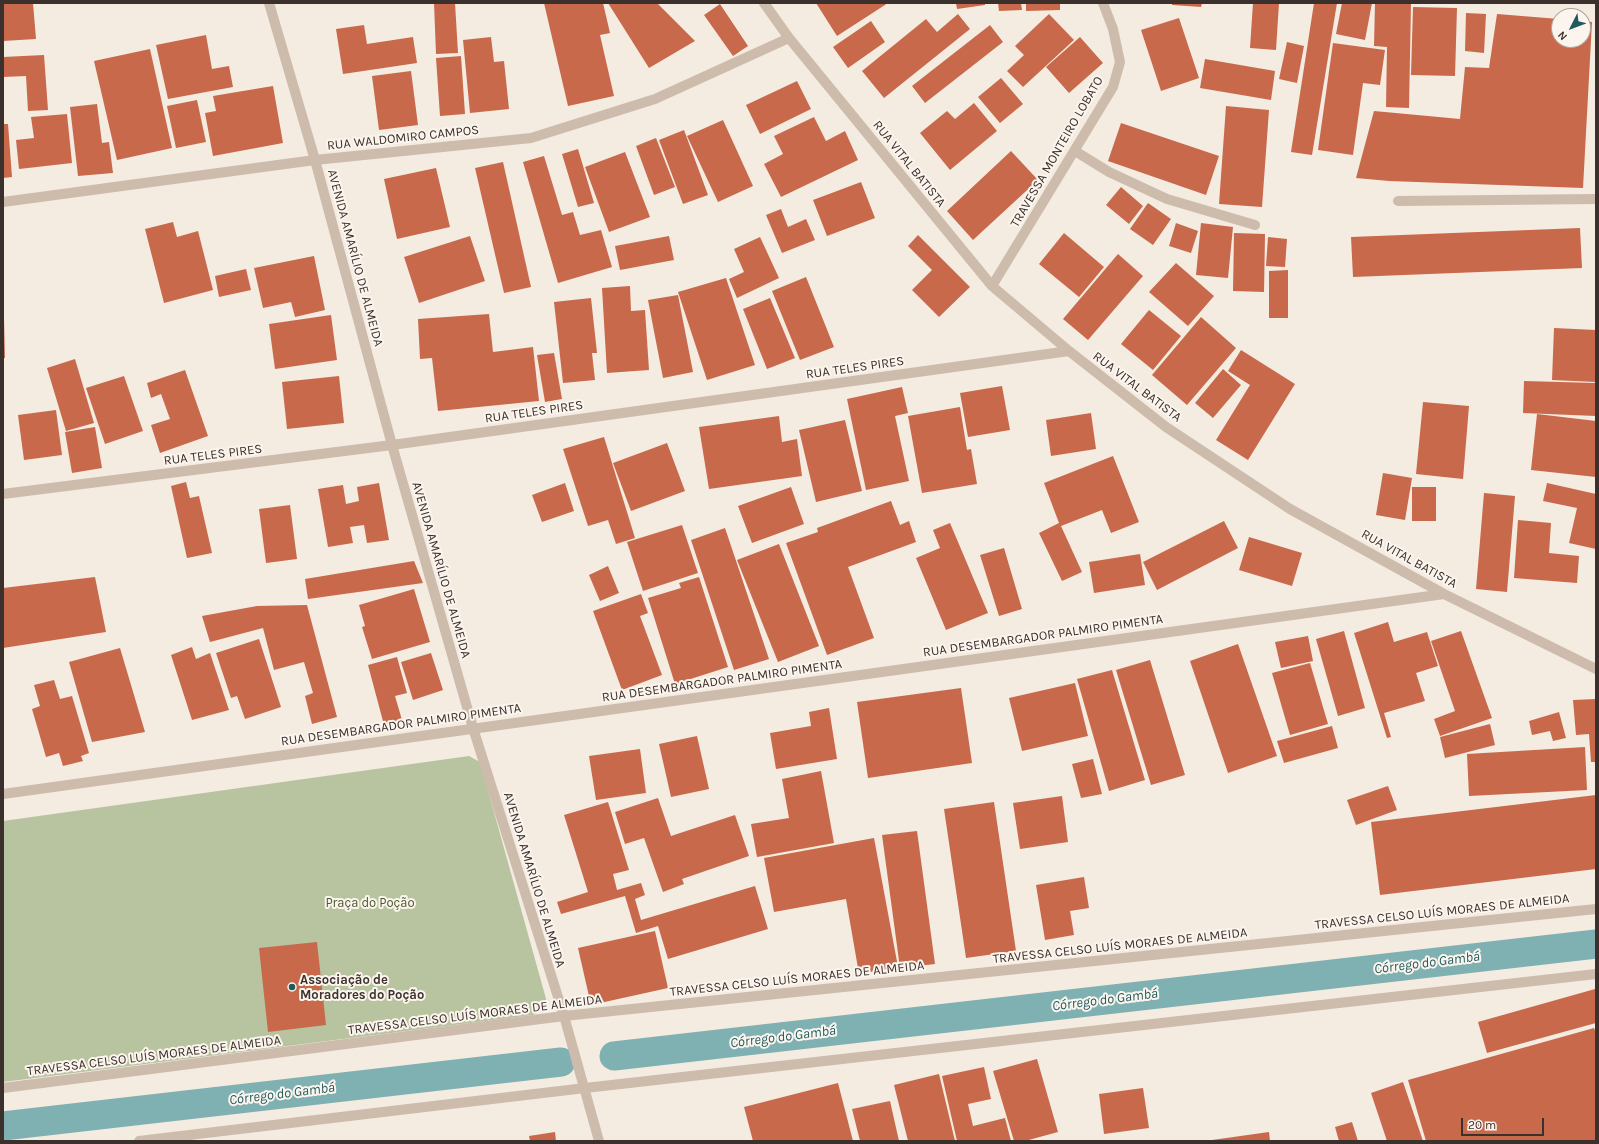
<!DOCTYPE html>
<html>
<head>
<meta charset="utf-8">
<style>
	body { margin:0 }
	#map { position:relative; width:1599px; height:1144px; overflow:hidden; background:#f4ebe1; font-family:Karla,sans-serif }
	canvas { display:block }
	.frame { position:absolute; inset:0; border:4px solid #3b302b; pointer-events:none }
	.north { position:absolute; left:1551px; top:8px; width:40px; height:40px; box-sizing:border-box; background:#fbf5ee; border:1px solid #aea6a0; border-radius:50%; rotate:228deg; font-size:11px; font-weight:700; line-height:16px; text-align:center; color:#3b302b }
	.north::after { content:''; display:block; margin:auto; width:14px; height:18px; background:#1f5a5e; clip-path:polygon(50% 0,100% 100%,50% 72%,0 100%) }
	.scale { position:absolute; left:1461px; top:1118px; width:83px; height:18px; box-sizing:border-box; border:2px solid #3b302b; border-top:0; padding-left:5px; font-size:12px; line-height:14px; white-space:nowrap; color:#3b302b; -webkit-text-stroke:3px #fbf5ee; paint-order:stroke }
</style>
</head>
<body>
<div id="map">
<canvas width="1599" height="1144"></canvas>
<div class="frame"></div>
<div class="north">N</div>
<div class="scale">20 m</div>
</div>
<script>
const context = document.querySelector('canvas').getContext('2d');
context.lineJoin = 'round';
function fill(path, color) {
  context.fillStyle = color;
  context.fill(path, 'evenodd');
}
function shape(rows) {
  const path = new Path2D();
  for (const r of rows) {
    path.moveTo(r[0], r[1]);
    for (let i = 2; i < r.length; i += 2) path.lineTo(r[i], r[i + 1]);
  }
  return path;
}
function stroke(path, color, width, dash) {
  context.strokeStyle = color;
  context.lineWidth = width;
  context.lineCap = dash ? 'butt' : 'round';
  context.setLineDash(dash || []);
  context.stroke(path);
}
function drawText(font, color, halo, rows, align = 'center') {
  context.font = font + ' Karla,sans-serif';
  context.lineWidth = 4;
  context.setLineDash([]);
  context.textBaseline = 'middle';
  context.strokeStyle = halo;
  context.fillStyle = color;
  for (const [text, x, y, turn = 0] of rows) {
    context.save();
    context.translate(x, y);
    context.rotate((+turn || 0) * Math.PI / 180);
    context.textAlign = isNaN(turn) ? turn : align;
    if (halo) context.strokeText(text, 0, 0);
    context.fillText(text, 0, 0);
    context.restore();
  }
}
fill(shape([
	[469,756,480,762,548,1006,533,1015,3,1082,3,821]
]), '#b8c4a0');
stroke(shape([
	[614,1056,1596,944],
	[3,1126,561,1062]
]), '#7fb0b2', 29);
fill(shape([
	[3,3,33,3,36,39,3,41],
	[434,3,455,3,458,53,436,54],
	[544,3,603,3,610,33,600,35,614,96,568,106],
	[608,3,657,3,695,41,649,68],
	[816,3,888,3,837,36],
	[956,3,985,3,985,5,957,9],
	[998,3,1021,3,1022,10,999,11],
	[1026,3,1060,3,1060,10,1026,11],
	[1172,3,1202,3,1201,7,1172,5],
	[1253,3,1279,3,1276,50,1250,48],
	[1314,3,1337,3,1312,155,1291,152],
	[1342,3,1372,3,1365,40,1336,34],
	[1375,3,1411,3,1409,108,1386,107,1387,47,1374,46],
	[720,4,748,46,733,56,704,15],
	[1413,7,1457,8,1455,76,1411,75],
	[1466,13,1486,14,1484,53,1465,51],
	[958,14,970,29,884,98,862,71,926,19,937,32],
	[1049,14,1074,40,1023,87,1007,71,1024,55,1015,46],
	[1497,14,1559,19,1559,40,1583,40,1583,21,1592,22,1583,188,1389,181,1356,178,1374,111,1460,119,1465,67,1489,68],
	[1179,18,1199,78,1161,91,1141,30],
	[871,21,885,42,848,68,833,47],
	[364,25,367,44,413,37,417,63,343,74,336,29],
	[990,25,1003,42,925,103,912,86],
	[206,35,212,69,229,66,233,87,168,99,156,45],
	[491,37,494,62,504,61,509,109,470,113,463,40],
	[1080,37,1103,63,1069,93,1046,67],
	[1287,42,1304,46,1297,83,1279,79],
	[1333,43,1385,50,1380,85,1363,83,1353,155,1318,150],
	[150,49,172,148,117,160,94,61],
	[44,55,48,110,28,111,26,76,3,77,3,57],
	[461,56,465,114,440,116,436,58],
	[1205,59,1275,71,1271,100,1200,88],
	[411,71,418,125,379,130,372,76],
	[1001,78,1023,104,1000,123,978,97],
	[797,81,811,109,760,134,746,105],
	[273,86,283,143,213,156,205,113,216,111,213,96],
	[197,100,206,142,176,148,167,106],
	[974,103,997,131,950,170,920,133,947,111,955,119],
	[97,104,102,143,109,142,113,173,78,176,70,107],
	[1226,106,1269,110,1262,207,1219,204],
	[67,114,72,163,19,169,16,140,34,138,31,117],
	[814,117,826,141,845,131,858,160,781,197,764,164,783,154,774,136],
	[723,120,753,186,718,202,687,136],
	[1121,123,1219,156,1206,195,1108,161],
	[3,124,8,124,12,177,3,178],
	[684,130,708,195,683,204,659,140],
	[656,138,675,187,654,195,636,146],
	[578,149,594,203,578,207,562,154],
	[1011,151,1038,180,973,240,947,211],
	[625,152,650,217,609,232,585,167],
	[544,156,562,215,573,212,580,235,601,230,612,267,558,283,523,162],
	[503,162,531,287,504,293,475,168],
	[436,168,450,227,397,239,384,179],
	[861,182,875,218,827,236,813,200],
	[1121,187,1143,206,1129,224,1106,205],
	[1148,203,1171,219,1153,245,1130,229],
	[781,209,788,227,806,219,815,240,782,253,766,215],
	[173,222,177,237,198,231,213,290,164,303,145,229],
	[1176,223,1198,231,1191,253,1169,246],
	[1201,223,1233,227,1228,278,1196,275],
	[1580,228,1582,268,1353,277,1351,237],
	[1064,233,1104,267,1079,297,1039,264],
	[1234,233,1265,234,1264,292,1233,291],
	[918,235,970,287,939,317,912,290,932,270,908,246],
	[470,236,485,281,419,303,404,257],
	[669,236,674,260,620,270,615,246],
	[760,237,779,278,737,298,729,279,744,272,734,249],
	[1268,237,1287,239,1285,267,1266,266],
	[1118,254,1143,276,1088,340,1063,319],
	[314,256,325,310,295,317,291,302,263,308,254,268],
	[1176,263,1214,296,1188,326,1149,292],
	[246,269,251,290,219,297,215,276],
	[1288,270,1288,318,1269,318,1269,271],
	[806,277,834,347,800,360,772,291],
	[726,278,755,365,707,380,678,292],
	[630,286,631,311,645,310,649,370,607,373,602,288],
	[678,295,693,372,663,378,648,300],
	[591,298,597,353,592,353,595,380,563,383,554,302],
	[770,298,795,358,767,369,743,309],
	[1149,310,1181,336,1153,370,1121,344],
	[489,314,493,352,533,347,539,401,438,411,432,358,420,359,418,319],
	[331,315,337,360,275,369,269,324],
	[1201,317,1236,348,1187,405,1152,375],
	[3,318,4,318,5,358,3,358],
	[1554,328,1596,330,1596,382,1552,380],
	[1241,350,1295,384,1248,460,1216,440,1250,385,1228,371],
	[554,353,562,399,545,402,537,355],
	[75,359,94,423,66,431,47,368],
	[1223,369,1241,385,1213,418,1195,403],
	[185,370,208,436,160,453,151,425,170,419,161,394,151,398,147,383],
	[124,376,143,431,105,444,86,388],
	[339,376,344,423,287,429,282,382],
	[1524,381,1596,383,1596,416,1523,413],
	[1002,386,1010,430,968,437,960,393],
	[902,387,908,413,895,416,909,481,866,490,847,399],
	[1423,402,1469,406,1463,479,1416,474],
	[960,407,967,450,971,449,977,484,922,493,908,416],
	[56,410,62,455,24,460,18,415],
	[1091,413,1096,449,1051,456,1046,420],
	[1537,414,1596,421,1596,477,1531,470],
	[779,416,782,442,797,439,802,476,709,489,699,427],
	[845,420,862,491,816,502,799,430],
	[95,427,102,468,72,473,65,432],
	[604,437,635,538,616,544,608,520,588,526,563,449],
	[667,443,685,491,631,511,613,463],
	[1113,456,1139,522,1111,533,1102,510,1061,526,1082,572,1062,581,1039,533,1059,523,1044,483],
	[1383,473,1412,478,1405,520,1376,515],
	[186,482,190,498,199,496,212,553,187,558,171,486],
	[379,483,389,540,367,543,364,525,350,527,353,543,328,547,318,489,343,485,346,504,359,501,357,487],
	[565,483,574,511,542,522,532,495],
	[1547,483,1596,494,1596,549,1569,543,1577,508,1543,501],
	[791,487,804,524,752,543,738,506],
	[1412,487,1436,487,1436,521,1412,521],
	[1484,493,1515,496,1507,592,1476,589],
	[891,501,900,525,909,521,916,542,848,567,874,638,827,655,786,543,818,532,817,528],
	[290,505,297,559,266,563,259,509],
	[1518,520,1551,523,1549,553,1579,556,1577,583,1514,578],
	[1224,521,1238,548,1157,590,1143,562],
	[950,523,988,613,946,630,916,558,940,548,933,530],
	[682,525,698,573,643,591,627,542],
	[725,528,769,659,734,670,691,540],
	[1249,537,1302,553,1292,586,1239,570],
	[779,544,819,646,778,662,737,560],
	[1004,548,1022,609,999,616,980,555],
	[1140,554,1145,585,1094,593,1089,562],
	[414,561,423,583,308,599,305,579],
	[608,566,619,593,600,601,589,575],
	[95,577,106,632,3,648,3,588],
	[699,577,728,667,675,684,648,598,681,588,679,583],
	[414,589,430,642,372,659,362,627,365,626,359,605],
	[641,594,648,613,640,616,662,675,622,690,593,611],
	[307,605,337,717,312,724,305,696,313,693,304,662,274,670,263,628,210,642,202,616,257,606],
	[1388,622,1394,642,1427,632,1438,666,1416,673,1425,701,1384,713,1391,737,1387,738,1354,633],
	[1344,631,1365,708,1338,716,1316,639],
	[1461,631,1492,718,1440,736,1434,719,1455,711,1431,641],
	[1308,636,1313,661,1281,668,1275,642],
	[259,639,281,707,245,719,237,696,231,698,216,653],
	[1238,644,1277,756,1228,773,1190,661],
	[192,647,196,659,210,653,229,710,192,720,171,655],
	[120,648,145,732,92,742,69,662],
	[431,653,443,690,413,700,401,662],
	[397,657,407,693,395,696,402,720,384,725,368,665],
	[1150,660,1185,775,1151,785,1116,670],
	[1310,663,1328,724,1290,735,1272,673],
	[1112,670,1145,780,1109,791,1077,679],
	[54,680,60,699,72,696,89,753,81,756,83,761,63,766,59,753,46,757,32,709,40,706,34,685],
	[1075,683,1088,736,1022,751,1009,698],
	[961,688,972,763,868,778,857,702],
	[1596,699,1596,762,1591,762,1589,734,1576,735,1573,700],
	[829,708,837,759,776,769,770,733,811,726,809,712],
	[1559,712,1566,738,1553,741,1550,731,1532,735,1529,721],
	[1490,724,1495,745,1445,758,1440,737],
	[1332,726,1338,748,1284,763,1277,741],
	[697,736,709,789,671,797,659,744],
	[1585,747,1587,790,1469,796,1467,754],
	[640,749,646,793,596,800,589,756],
	[1093,759,1102,794,1081,798,1072,764],
	[821,771,834,843,757,857,751,824,789,818,782,779],
	[1388,786,1397,810,1356,825,1347,800],
	[1596,795,1596,869,1380,895,1371,822],
	[1062,796,1068,842,1020,849,1013,803],
	[658,798,671,836,735,815,749,856,682,879,684,884,663,892,644,838,625,844,615,812],
	[608,802,629,870,613,874,617,890,641,883,645,895,635,899,641,920,755,886,768,929,668,959,658,926,636,933,625,896,561,914,557,902,588,892,564,815],
	[994,802,1016,951,966,958,944,809],
	[917,831,935,964,900,968,882,835],
	[874,838,898,967,859,974,846,899,774,912,764,858],
	[1084,877,1089,908,1070,911,1074,935,1045,940,1036,885],
	[655,931,668,988,591,1005,578,948],
	[317,942,326,1025,268,1032,259,948],
	[1595,989,1596,1023,1487,1053,1478,1022],
	[1594,1028,1596,1033,1596,1141,1426,1141,1408,1080],
	[1037,1059,1058,1132,1025,1141,1014,1141,993,1071],
	[984,1067,991,1099,968,1104,973,1126,1005,1118,1011,1141,957,1141,942,1076],
	[939,1074,955,1141,908,1141,894,1085],
	[1403,1082,1423,1141,1387,1141,1371,1093],
	[838,1083,853,1141,753,1141,744,1107],
	[1143,1088,1149,1128,1104,1134,1099,1094],
	[890,1101,899,1141,860,1141,852,1109],
	[1352,1122,1358,1141,1339,1141,1335,1127],
	[555,1132,556,1141,530,1141,529,1136],
	[1269,1132,1270,1141,1212,1141,1212,1140]
]), '#c8694b');
stroke(shape([
	[1398,201,1596,199]
]), '#cdbbac', 10);
stroke(shape([
	[764,3,789,38,992,286,1069,351,1166,427,1290,509,1444,594,1596,669],
	[1075,151,1109,172,1167,199,1255,225],
	[3,202,315,160,531,138,655,99,789,38],
	[992,286,1113,87,1120,62,1113,29,1103,3],
	[3,494,392,445,1069,351],
	[3,794,1444,594],
	[3,1088,564,1016,1596,909],
	[139,1141,585,1088,1596,974]
]), '#cdbbac', 10);
stroke(shape([
	[269,3,315,160,392,445,473,728,564,1016,599,1141]
]), '#cdbbac', 10);
for (const [x, y, r, color] of [
	[292,987,4,"#1f5a5e"]
]) {
  const dot = new Path2D();
  dot.arc(x, y, r, 0, 2 * Math.PI);
  context.fillStyle = color;
  context.fill(dot);
  stroke(dot, '#fbf5ee', 1.5);
}
drawText('13px', '#3b302b', '#fbf5ee', [
	["RUA WALDOMIRO CAMPOS",403,138,-6],
	["TRAVESSA MONTEIRO LOBATO",1057,152,-60],
	["RUA VITAL BATISTA",909,164,51],
	["AVENIDA AMARÍLIO DE ALMEIDA",355,258,75],
	["RUA TELES PIRES",855,368,-8],
	["RUA VITAL BATISTA",1137,387,37],
	["RUA TELES PIRES",534,412,-8],
	["RUA TELES PIRES",213,455,-7],
	["RUA VITAL BATISTA",1409,559,29],
	["AVENIDA AMARÍLIO DE ALMEIDA",441,570,74],
	["RUA DESEMBARGADOR PALMIRO PIMENTA",1043,636,-8],
	["RUA DESEMBARGADOR PALMIRO PIMENTA",722,681,-8],
	["RUA DESEMBARGADOR PALMIRO PIMENTA",401,725,-8],
	["AVENIDA AMARÍLIO DE ALMEIDA",534,880,73],
	["TRAVESSA CELSO LUÍS MORAES DE ALMEIDA",1442,912,-6],
	["TRAVESSA CELSO LUÍS MORAES DE ALMEIDA",1120,946,-6],
	["TRAVESSA CELSO LUÍS MORAES DE ALMEIDA",797,979,-6],
	["TRAVESSA CELSO LUÍS MORAES DE ALMEIDA",475,1015,-7],
	["TRAVESSA CELSO LUÍS MORAES DE ALMEIDA",154,1056,-7]
]);
drawText('13px', '#4a5a2e', '#fbf5ee', [
	["Praça do Poção",370,903]
]);
drawText('bold 13px', '#3b302b', '#fbf5ee', [
	["Associação de",300,980],
	["Moradores do Poção",300,995]
], 'left');
drawText('italic 14px', '#1f5a5e', '#fbf5ee', [
	["Córrego do Gambá",1427,963,-7],
	["Córrego do Gambá",1105,1000,-7],
	["Córrego do Gambá",783,1037,-7],
	["Córrego do Gambá",282,1094,-7]
]);
</script>
</body>
</html>
